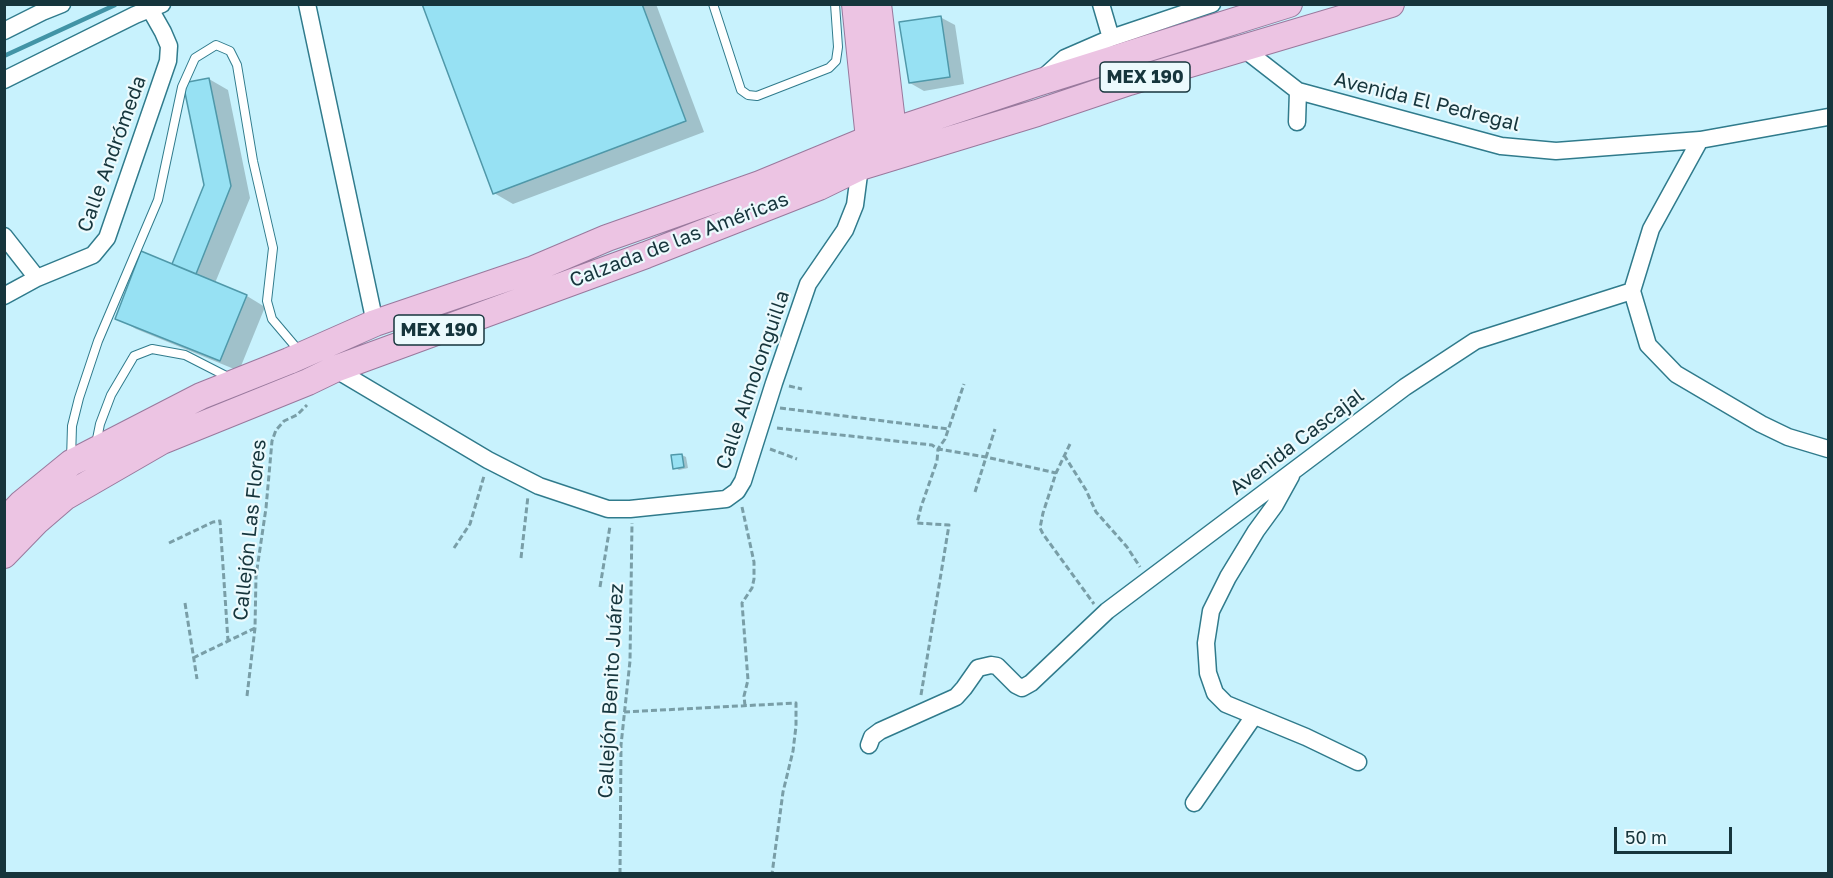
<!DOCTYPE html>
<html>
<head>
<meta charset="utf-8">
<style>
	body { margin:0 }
	#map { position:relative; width:1833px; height:878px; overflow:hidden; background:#c8f2fd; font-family:"Golos Text",sans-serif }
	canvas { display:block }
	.frame { position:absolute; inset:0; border:6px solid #16353c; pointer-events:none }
	.scale { position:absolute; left:1614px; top:827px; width:118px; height:27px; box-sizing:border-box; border:3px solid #16353c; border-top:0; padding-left:8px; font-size:18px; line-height:21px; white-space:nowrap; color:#16353c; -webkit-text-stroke:4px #ecfafd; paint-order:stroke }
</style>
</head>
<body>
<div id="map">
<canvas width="1833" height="878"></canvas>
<div class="frame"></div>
<div class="scale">50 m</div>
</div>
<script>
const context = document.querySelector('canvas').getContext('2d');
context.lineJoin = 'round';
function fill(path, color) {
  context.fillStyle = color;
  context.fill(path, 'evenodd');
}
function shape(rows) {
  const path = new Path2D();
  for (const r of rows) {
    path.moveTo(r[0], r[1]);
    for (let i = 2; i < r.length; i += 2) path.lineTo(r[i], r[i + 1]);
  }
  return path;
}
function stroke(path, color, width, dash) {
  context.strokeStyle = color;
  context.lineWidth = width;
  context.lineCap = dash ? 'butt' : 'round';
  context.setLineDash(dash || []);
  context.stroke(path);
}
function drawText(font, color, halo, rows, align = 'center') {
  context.font = font + ' "Golos Text",sans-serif';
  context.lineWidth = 4.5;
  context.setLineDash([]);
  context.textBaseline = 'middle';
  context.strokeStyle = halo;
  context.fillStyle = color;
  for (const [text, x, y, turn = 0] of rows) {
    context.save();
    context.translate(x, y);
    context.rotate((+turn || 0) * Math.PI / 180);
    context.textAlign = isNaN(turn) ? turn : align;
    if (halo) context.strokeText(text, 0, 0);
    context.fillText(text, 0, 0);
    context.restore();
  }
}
fill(shape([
	[424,4,656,4,704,132,513,204,494,193],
	[940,17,955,25,964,84,924,91,910,83],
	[209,79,228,90,250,198,215,283,247,296,265,307,239,371,136,329,117,318,173,266,206,185],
	[682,455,686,457,688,468,679,470,675,468]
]), '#0003');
stroke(shape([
	[4,56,115,5]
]), '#4294a6', 4.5);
const building = shape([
	[422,4,642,4,686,121,493,194,422,4],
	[941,16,950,77,909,83,899,22,941,16],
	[209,78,231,186,196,274,172,264,204,185,183,83,209,78],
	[141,251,247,295,220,361,115,319,141,251],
	[682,454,684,467,673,469,671,455,682,454]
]);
fill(building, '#97e1f3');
stroke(building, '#4f98a9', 1.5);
const service = shape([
	[713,4,741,90,748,95,757,96,829,68,836,61,838,47,835,4],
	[96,444,100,424,111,395,134,356,152,349,185,355,232,379],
	[71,459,72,426,79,398,98,341,158,200,182,87,195,58,216,45,230,51,237,65,253,161,273,248,267,301,272,319,300,352]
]);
const minor = shape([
	[307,4,375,323],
	[1101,4,1111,38],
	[4,31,42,12,62,4],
	[1244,49,1298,91,1501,146,1556,151,1700,140,1828,117],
	[1044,77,1065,58,1111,38,1212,4],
	[4,80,135,15,162,4],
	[1297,122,1298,91],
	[4,236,37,278],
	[1632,291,1648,345,1676,374,1761,424,1788,437,1828,449],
	[1632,291,1651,229,1700,140],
	[4,296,37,278,93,255,107,238,168,61,169,46,163,32,150,9],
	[335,369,488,460,539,486,608,509,630,509,726,499,737,491,743,481,774,383,808,284,845,230,855,205,860,167,858,160],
	[1291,476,1275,505,1256,531,1228,577,1211,611,1206,643,1208,673,1215,693,1226,704,1306,737,1358,762],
	[869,745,872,737,880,731,956,697,964,688,978,668,991,665,997,666,1016,685,1022,688,1031,683,1107,611,1405,387,1475,341,1632,291],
	[1194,803,1254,716]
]);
const primary = shape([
	[855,4,869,139,872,153],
	[878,4,893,130,898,146],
	[4,522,22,503,71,463,201,396,289,361,375,323,534,269,607,238,760,184,869,139,1037,83,1289,4],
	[4,555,36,522,65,497,162,441,308,382,335,369,646,255,819,187,860,167,1037,113,1129,82,1391,4]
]);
stroke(service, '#307b8c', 10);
stroke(minor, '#307b8c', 19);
stroke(primary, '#99799d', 28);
stroke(shape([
	[789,386,802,389],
	[780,408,948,429],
	[777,428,932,445,938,449,986,457,1056,473],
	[1070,444,1056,473,1043,513,1040,528,1043,534,1094,604],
	[770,449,797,459],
	[1064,455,1086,490,1096,512,1127,547,1140,567],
	[975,492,995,429],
	[742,507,754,562,754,579,752,588,742,603,748,680,744,696,745,706],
	[169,543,213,522,220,521,228,641],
	[454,548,470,524,484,476],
	[521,558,528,496],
	[600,587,610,526],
	[185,603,197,679],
	[193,658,255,628],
	[921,695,949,525,917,523,921,507,937,461,938,449,945,439,964,384],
	[247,696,255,628,256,576,266,508,272,441,276,430,284,421,297,415,307,405],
	[624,712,796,703,796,726,793,751,783,792,772,874],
	[620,874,621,745,630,661,632,523]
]), '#799ea7', 3, [6, 3]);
stroke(service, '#fff', 8);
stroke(minor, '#fff', 16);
stroke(primary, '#ecc4e3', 26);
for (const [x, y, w] of [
	[1145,77,90],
	[439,330,90]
]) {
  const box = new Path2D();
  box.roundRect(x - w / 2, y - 15, w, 30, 4.5);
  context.fillStyle = '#ecfafd';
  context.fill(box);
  stroke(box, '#16353c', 1.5);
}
drawText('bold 18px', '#16353c', null, [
	["MEX 190",1145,77],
	["MEX 190",439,330]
]);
drawText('20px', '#16353c', '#ecfafd', [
	["Avenida El Pedregal",1427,102,14],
	["Calle Andrómeda",112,154,-70],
	["Calzada de las Américas",679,240,-21],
	["Calle Almolonguilla",753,380,-71],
	["Avenida Cascajal",1297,442,-37],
	["Callejón Las Flores",250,530,-84],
	["Callejón Benito Juárez",611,691,-87]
]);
</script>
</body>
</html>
